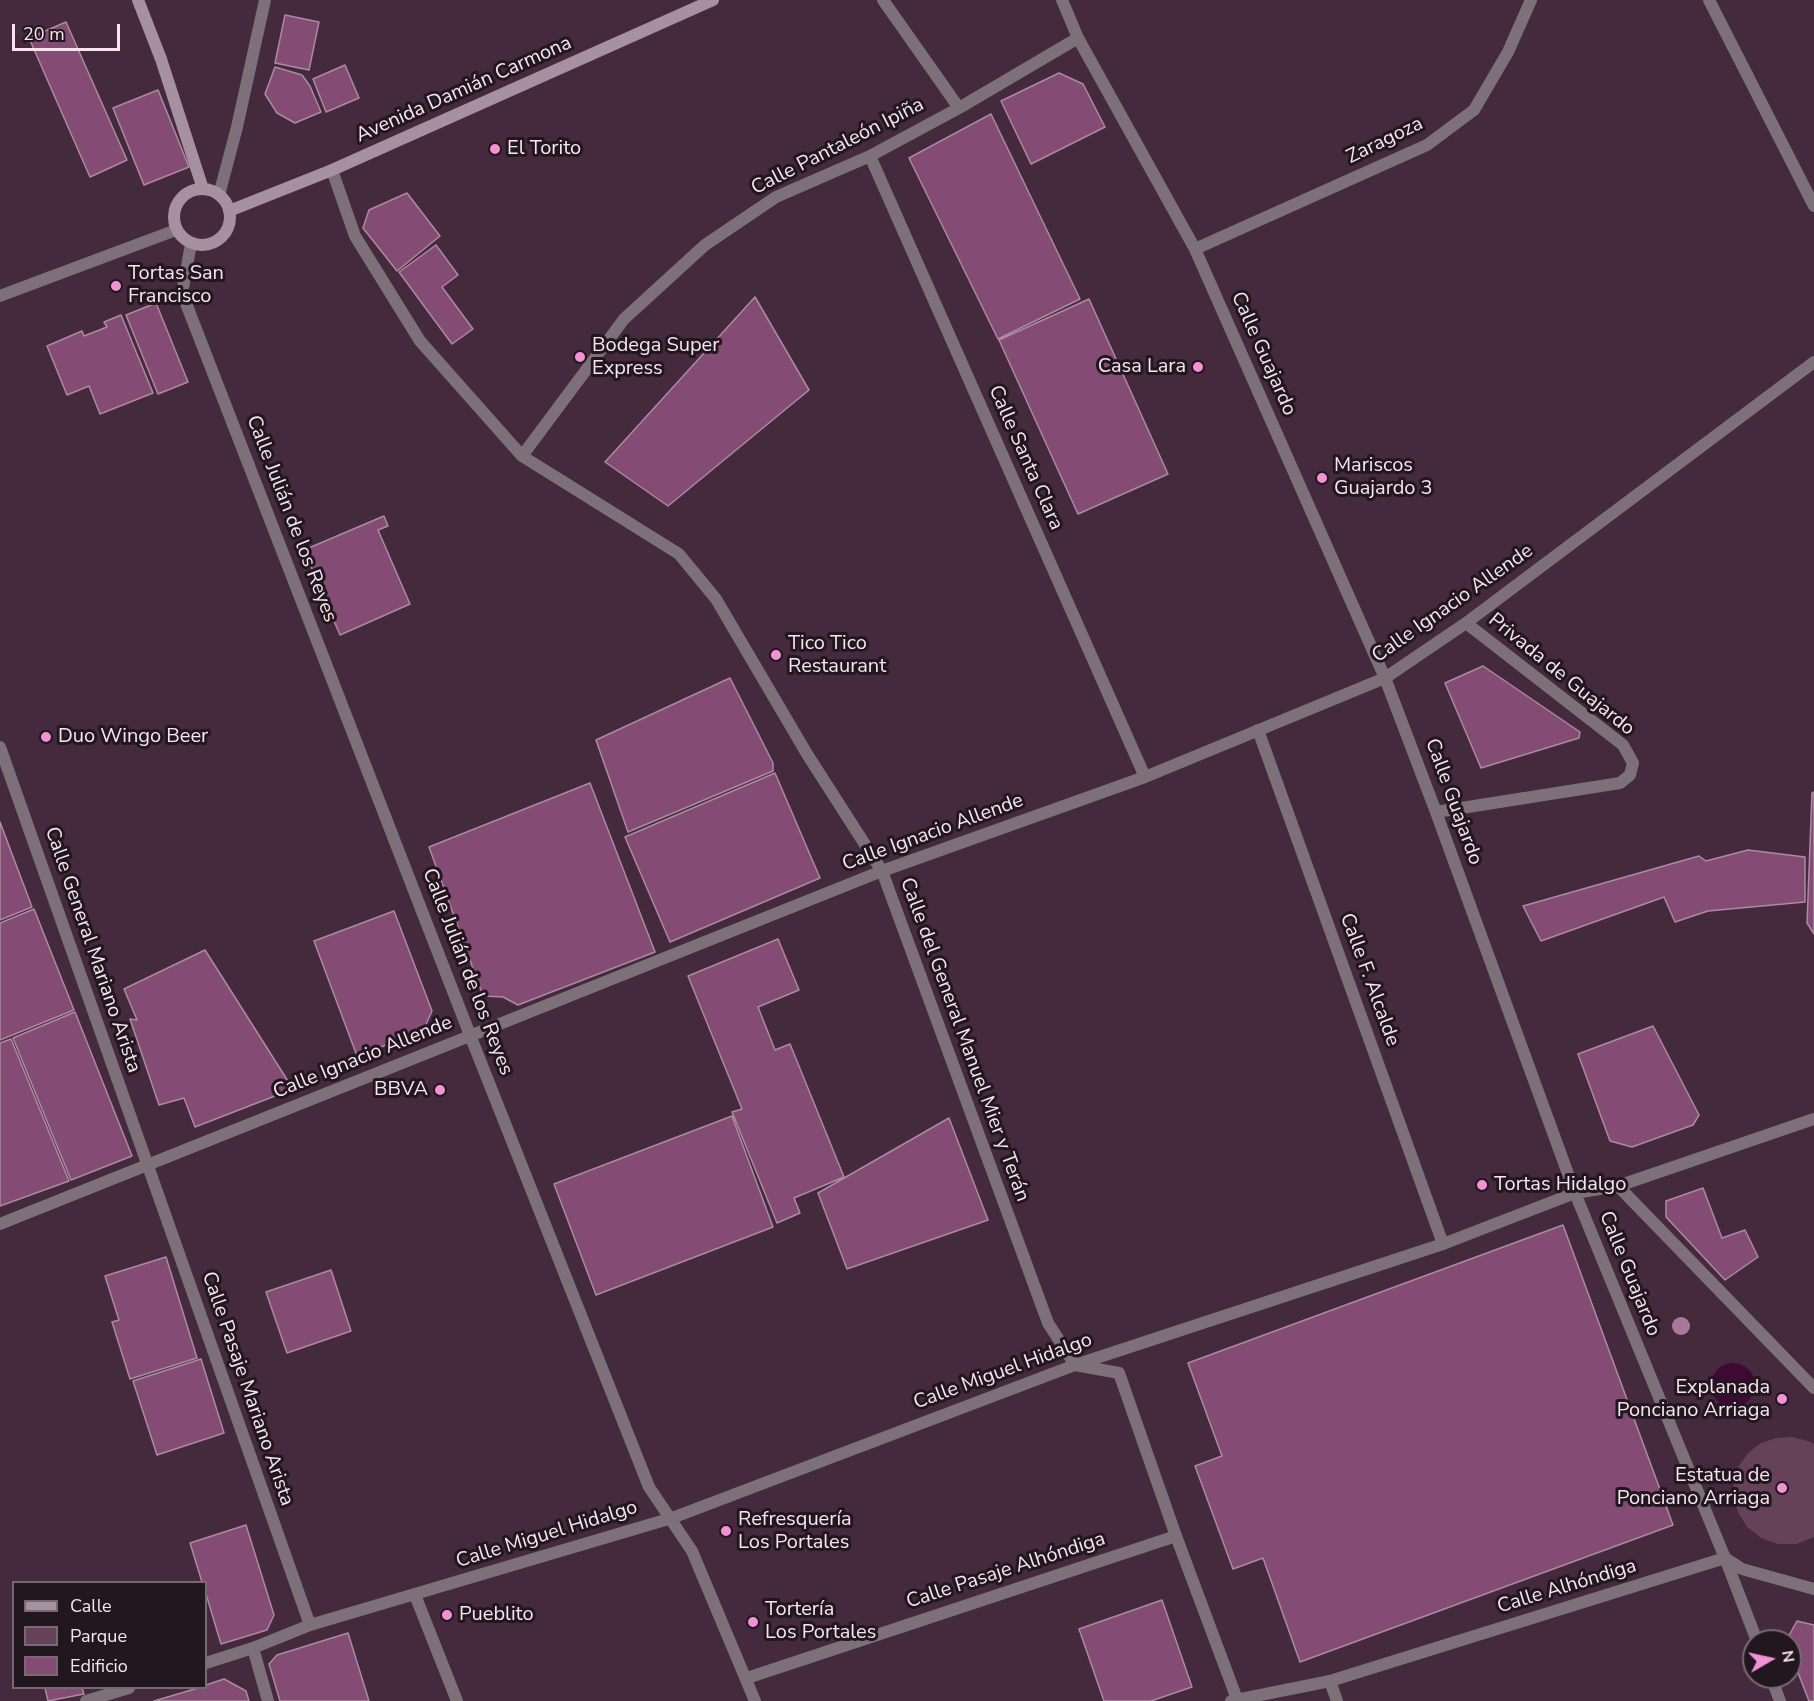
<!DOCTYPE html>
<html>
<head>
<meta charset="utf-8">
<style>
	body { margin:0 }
	#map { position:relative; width:1814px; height:1701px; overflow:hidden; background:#442a3c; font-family:"Nunito Sans",sans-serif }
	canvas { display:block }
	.legend { position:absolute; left:12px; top:1581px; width:195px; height:108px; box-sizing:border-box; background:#23171f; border:2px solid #776972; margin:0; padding:8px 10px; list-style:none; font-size:18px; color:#f6e4ef }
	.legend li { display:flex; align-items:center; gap:12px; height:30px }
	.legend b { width:30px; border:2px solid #776972 }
	.north { position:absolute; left:1742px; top:1629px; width:60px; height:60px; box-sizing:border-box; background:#23171f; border:2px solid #776972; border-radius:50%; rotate:81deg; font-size:16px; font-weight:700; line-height:24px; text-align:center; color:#f6e4ef }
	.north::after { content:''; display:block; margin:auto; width:21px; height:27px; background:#f391d6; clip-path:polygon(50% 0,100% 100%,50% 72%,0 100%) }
	.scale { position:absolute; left:12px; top:24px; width:108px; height:27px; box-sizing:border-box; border:3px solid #f6e4ef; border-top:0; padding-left:8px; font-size:18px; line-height:21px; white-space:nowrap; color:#f6e4ef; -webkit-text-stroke:4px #23171f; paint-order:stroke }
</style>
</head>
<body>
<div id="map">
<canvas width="1814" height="1701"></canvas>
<ul class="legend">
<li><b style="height:8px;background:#a791a0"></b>Calle</li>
<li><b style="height:16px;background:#65425a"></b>Parque</li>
<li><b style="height:16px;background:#844b74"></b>Edificio</li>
</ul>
<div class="north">N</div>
<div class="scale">20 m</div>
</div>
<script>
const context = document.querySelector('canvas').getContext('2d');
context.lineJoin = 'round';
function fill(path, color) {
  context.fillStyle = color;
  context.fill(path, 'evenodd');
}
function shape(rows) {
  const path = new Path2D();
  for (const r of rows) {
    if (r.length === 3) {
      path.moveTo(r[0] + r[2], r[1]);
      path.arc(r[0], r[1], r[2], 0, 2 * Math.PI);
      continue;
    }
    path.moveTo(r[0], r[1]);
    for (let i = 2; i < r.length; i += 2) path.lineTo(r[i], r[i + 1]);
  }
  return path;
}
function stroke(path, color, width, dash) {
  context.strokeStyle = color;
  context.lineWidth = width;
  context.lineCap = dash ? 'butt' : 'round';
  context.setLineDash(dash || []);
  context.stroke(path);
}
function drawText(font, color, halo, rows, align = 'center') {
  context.font = font + ' "Nunito Sans",sans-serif';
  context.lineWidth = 6;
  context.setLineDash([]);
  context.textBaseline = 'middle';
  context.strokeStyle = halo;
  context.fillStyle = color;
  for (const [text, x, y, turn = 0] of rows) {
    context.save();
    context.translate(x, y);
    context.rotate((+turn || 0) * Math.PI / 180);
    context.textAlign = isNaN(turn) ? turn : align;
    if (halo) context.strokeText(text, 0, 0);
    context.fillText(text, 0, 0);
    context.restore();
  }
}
fill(shape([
	[1792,1437,1808,1441,1814,1444,1814,1537,1796,1544,1778,1544,1761,1538,1747,1527,1738,1512,1733,1497,1734,1481,1739,1466,1748,1453,1761,1443,1776,1438]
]), '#65425a');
fill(shape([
	[1733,1385,22]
]), '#3e0932');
const building = shape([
	[285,15,319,22,309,70,275,63,285,15],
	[66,22,127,160,90,177,29,38,66,22],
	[345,65,359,98,326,112,313,79,345,65],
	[275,67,302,75,310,86,321,112,295,123,277,113,265,94,275,67],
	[1059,73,1083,84,1105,127,1031,164,1001,101,1059,73],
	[158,90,189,167,144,185,113,108,158,90],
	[991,114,1080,299,998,339,909,158,991,114],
	[407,193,440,236,397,271,363,228,369,210,407,193],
	[436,245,458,275,442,287,473,329,452,344,399,272,436,245],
	[755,297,809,390,668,506,605,462,755,297],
	[1089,299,1168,474,1078,514,999,340,1089,299],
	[156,303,188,382,158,394,126,315,156,303],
	[121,315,153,393,100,414,89,386,67,395,47,346,82,331,84,336,107,327,104,322,121,315],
	[384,516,388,526,378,530,410,604,340,635,304,550,384,516],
	[1483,666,1580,732,1579,738,1481,768,1445,683,1483,666],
	[730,678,773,763,773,771,628,832,596,740,730,678],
	[775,773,820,878,670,942,625,837,775,773],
	[590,783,655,952,518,1005,503,997,483,996,429,847,590,783],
	[1814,792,1814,934,1807,923,1812,793,1814,792],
	[0,822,32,907,0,920,0,822],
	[1748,850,1805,857,1805,902,1708,911,1675,922,1664,897,1541,941,1523,906,1699,856,1706,861,1748,850],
	[34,909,74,1010,0,1040,0,923,34,909],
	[394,911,432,1011,423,1031,357,1056,314,941,394,911],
	[778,939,799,990,758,1007,775,1050,790,1044,844,1177,794,1198,800,1213,777,1223,732,1112,742,1109,688,976,778,939],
	[205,950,293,1089,195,1127,184,1098,159,1105,130,1019,137,1020,124,989,205,950],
	[75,1012,132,1156,71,1180,13,1038,75,1012],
	[1653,1026,1699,1115,1693,1125,1632,1147,1610,1141,1578,1054,1653,1026],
	[11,1039,69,1181,0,1206,0,1043,11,1039],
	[732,1116,773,1227,596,1295,554,1184,732,1116],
	[949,1118,988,1220,847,1269,818,1193,949,1118],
	[1703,1188,1722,1238,1745,1230,1758,1257,1725,1280,1666,1217,1666,1201,1703,1188],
	[1563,1225,1673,1525,1300,1662,1263,1558,1233,1569,1195,1466,1222,1456,1188,1363,1563,1225],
	[166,1257,197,1358,130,1379,112,1322,119,1320,105,1276,166,1257],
	[331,1270,351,1331,287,1353,266,1292,331,1270],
	[201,1359,224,1433,157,1455,133,1381,201,1359],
	[246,1525,274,1615,267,1630,221,1644,206,1594,206,1582,202,1582,190,1543,246,1525],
	[1162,1600,1192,1687,1151,1701,1104,1701,1079,1629,1162,1600],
	[1797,1621,1814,1625,1814,1701,1809,1701,1790,1652,1790,1641,1786,1641,1797,1621],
	[348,1633,369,1701,280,1701,269,1664,277,1655,348,1633],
	[224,1679,246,1691,249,1701,154,1701,198,1688,206,1688,206,1685,224,1679],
	[45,1688,82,1688,84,1694,48,1701,45,1688]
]);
fill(building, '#844b74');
stroke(building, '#ab8ba0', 1.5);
stroke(shape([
	[148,1166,310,1625],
	[1618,1186,1814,1388],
	[415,1595,457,1701],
	[253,1648,268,1701],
	[206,1663,253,1648,310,1625,672,1518,1075,1365,1443,1244,1575,1193],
	[747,1678,1176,1536],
	[1330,1681,1725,1558,1742,1569,1814,1589],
	[86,1701,129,1688]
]), '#7e7079', 12);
stroke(shape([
	[883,0,959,108],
	[1062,0,1078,38,1195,249,1385,678,1436,812,1575,1193,1725,1558,1757,1641],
	[1709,0,1814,206],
	[870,156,1145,777],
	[332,170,355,236,420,341,522,456,679,554,716,599,807,754,882,871,1048,1323,1075,1365,1119,1373,1176,1536,1237,1699],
	[219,195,237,127,265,0],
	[191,244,182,293,470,1035,649,1487,692,1551,755,1701],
	[1195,249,1427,145,1474,110,1508,52,1531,0],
	[0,296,176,230],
	[522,456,624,319,705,245,776,197,870,156,959,108,1078,38],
	[1258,730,1443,1244],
	[0,747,148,1166],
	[1436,812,1620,783,1630,775,1633,763,1623,745,1466,623],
	[1575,1193,1618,1186,1814,1119],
	[0,1224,882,871,1145,777,1385,678,1466,623,1814,362],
	[1771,1677,1780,1701],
	[1231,1701,1330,1681,1337,1701]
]), '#7e7079', 12);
stroke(shape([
	[138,0,161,59,203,189],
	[202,217,28],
	[229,211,332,170,713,0]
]), '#a791a0', 12);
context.fillStyle = '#aa789a';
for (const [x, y] of [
	[1681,1326]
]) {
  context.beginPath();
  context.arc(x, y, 9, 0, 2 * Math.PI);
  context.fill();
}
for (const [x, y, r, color] of [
	[495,149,6,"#f391d6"],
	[116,286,6,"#f391d6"],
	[580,357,6,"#f391d6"],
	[1198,367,6,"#f391d6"],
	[1322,478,6,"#f391d6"],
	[776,655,6,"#f391d6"],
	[46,737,6,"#f391d6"],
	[440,1090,6,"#f391d6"],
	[1482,1185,6,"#f391d6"],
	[1782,1399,6,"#f391d6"],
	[1782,1488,6,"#f391d6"],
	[726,1531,6,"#f391d6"],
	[447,1615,6,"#f391d6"],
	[753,1622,6,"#f391d6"]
]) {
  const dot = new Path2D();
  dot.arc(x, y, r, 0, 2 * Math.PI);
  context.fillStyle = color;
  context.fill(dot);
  stroke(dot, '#23171f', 2);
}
drawText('20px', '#f6e4ef', '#23171f', [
	["Avenida Damián Carmona",464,90,-24],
	["Zaragoza",1385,141,-26],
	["Calle Pantaleón Ipiña",838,147,-27],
	["Calle Guajardo",1263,354,66],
	["Calle Santa Clara",1025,458,66],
	["Calle Julián de los Reyes",291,519,69],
	["Calle Ignacio Allende",1453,604,-35],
	["Privada de Guajardo",1561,675,39],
	["Calle Guajardo",1453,802,70],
	["Calle Ignacio Allende",933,833,-20],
	["Calle General Mariano Arista",92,950,71],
	["Calle Julián de los Reyes",467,972,69],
	["Calle F. Alcalde",1369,980,70],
	["Calle del General Manuel Mier y Terán",964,1040,70],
	["Calle Ignacio Allende",363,1058,-22],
	["Calle Guajardo",1629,1274,68],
	["Calle Miguel Hidalgo",1003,1372,-20],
	["Calle Pasaje Mariano Arista",247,1389,71],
	["Calle Miguel Hidalgo",547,1535,-17],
	["Calle Pasaje Alhóndiga",1006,1571,-18],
	["Calle Alhóndiga",1567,1587,-17]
]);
drawText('20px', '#f6e4ef', '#23171f', [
	["El Torito",507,149],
	["Tortas San",128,274],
	["Francisco",128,297],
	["Bodega Super",592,346],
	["Express",592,369],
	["Casa Lara",1186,367,"right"],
	["Mariscos",1334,466],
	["Guajardo 3",1334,489],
	["Tico Tico",788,644],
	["Restaurant",788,667],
	["Duo Wingo Beer",58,737],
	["BBVA",428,1090,"right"],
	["Tortas Hidalgo",1494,1185],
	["Explanada",1770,1388,"right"],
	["Ponciano Arriaga",1770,1411,"right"],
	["Estatua de",1770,1476,"right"],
	["Ponciano Arriaga",1770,1499,"right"],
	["Refresquería",738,1520],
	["Los Portales",738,1543],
	["Tortería",765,1610],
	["Los Portales",765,1633],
	["Pueblito",459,1615]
], 'left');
</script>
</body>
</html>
